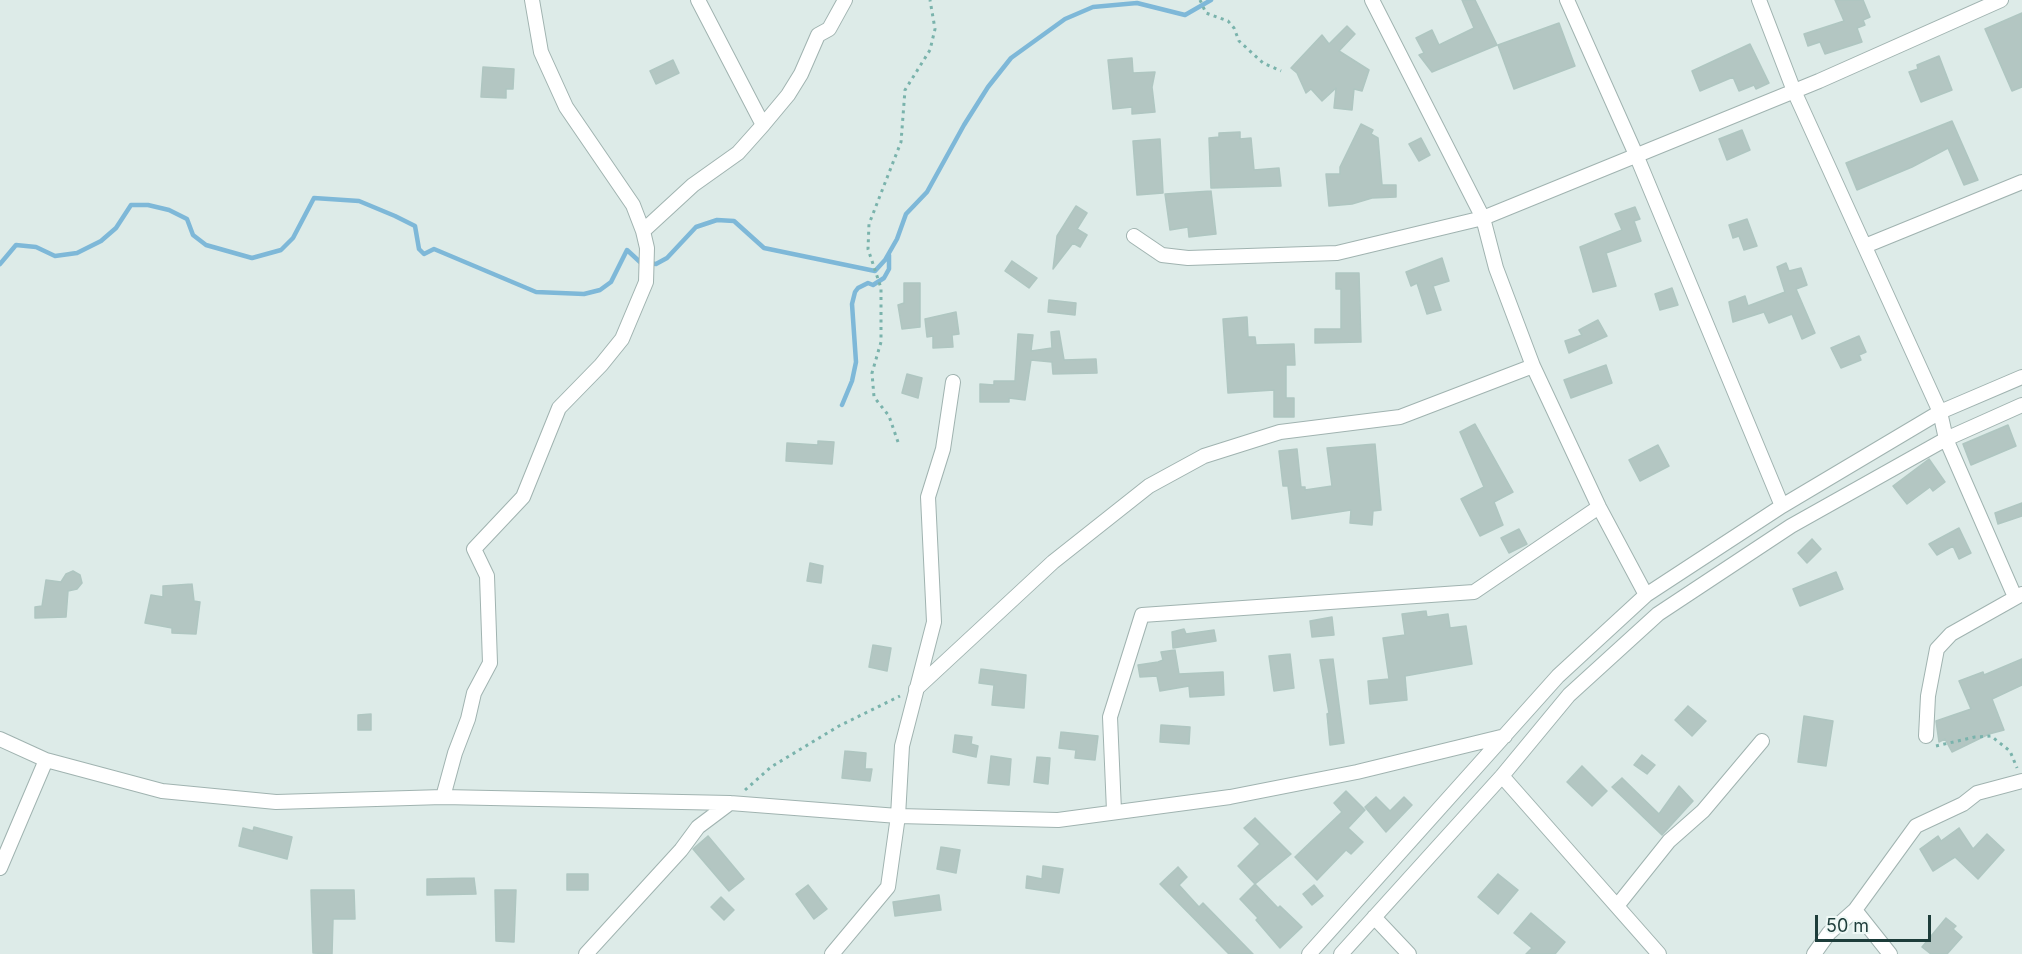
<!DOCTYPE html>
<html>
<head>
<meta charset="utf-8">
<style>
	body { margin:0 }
	#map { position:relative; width:2022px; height:954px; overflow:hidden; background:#ddebe8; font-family:Inter,sans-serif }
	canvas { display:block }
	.scale { position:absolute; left:1815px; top:915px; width:116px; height:27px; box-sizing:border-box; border:3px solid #1d3d3a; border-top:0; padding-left:8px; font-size:18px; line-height:21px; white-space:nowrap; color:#1d3d3a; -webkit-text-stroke:4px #eef8f5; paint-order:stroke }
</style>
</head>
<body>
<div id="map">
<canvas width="2022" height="954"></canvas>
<div class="scale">50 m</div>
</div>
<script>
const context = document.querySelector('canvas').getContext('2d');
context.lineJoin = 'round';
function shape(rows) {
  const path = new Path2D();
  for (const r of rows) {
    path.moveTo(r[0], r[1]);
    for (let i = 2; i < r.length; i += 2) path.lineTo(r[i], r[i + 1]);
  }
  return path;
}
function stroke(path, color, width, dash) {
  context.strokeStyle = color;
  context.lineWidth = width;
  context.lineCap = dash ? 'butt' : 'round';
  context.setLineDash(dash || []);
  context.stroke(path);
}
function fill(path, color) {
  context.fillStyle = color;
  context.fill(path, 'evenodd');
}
stroke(shape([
	[0,264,16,245,36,247,55,256,77,253,101,241,116,228,131,205,148,205,169,210,187,219,193,235,206,245,252,258,281,250,293,238,314,198,359,201,395,216,415,226,419,249,424,254,434,249,536,292,584,294,600,290,611,282,627,250,640,262,656,264,667,258,696,227,717,220,734,221,764,248,875,271,885,260,897,239,906,214,927,192,964,125,988,87,1011,58,1065,19,1093,7,1137,3,1185,15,1211,0],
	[842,405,852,381,856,362,852,304,855,292,858,288,868,283,873,285,884,278,889,269,889,255]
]), '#7eb8d8', 4.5);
const building = shape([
	[1462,0,1475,0,1497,45,1432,72,1419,55,1424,53,1416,38,1432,30,1439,45,1474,28,1462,0],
	[1835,0,1863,0,1870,17,1863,20,1865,25,1857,28,1862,42,1825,54,1820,42,1808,46,1804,34,1844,21,1835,0],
	[2022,13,2022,87,2012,91,1985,29,2022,13],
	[1559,23,1575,66,1514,89,1498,45,1559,23],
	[1347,26,1355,34,1339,51,1369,70,1362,91,1354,89,1352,110,1334,108,1336,88,1322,101,1311,89,1306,93,1297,73,1291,68,1322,35,1329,44,1347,26],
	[1750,44,1769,83,1756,89,1754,85,1739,91,1733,77,1700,91,1692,71,1750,44],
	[1939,56,1952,90,1921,102,1909,72,1918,69,1917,65,1939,56],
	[1132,58,1133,73,1155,72,1152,87,1155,112,1132,114,1132,107,1113,109,1108,60,1132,58],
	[673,60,679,73,656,84,650,71,673,60],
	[483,67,514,69,513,89,506,89,506,98,481,97,483,67],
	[1952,121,1978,180,1964,185,1948,148,1912,167,1857,190,1846,163,1952,121],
	[1361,124,1373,130,1371,134,1378,138,1382,185,1396,185,1396,197,1372,198,1352,204,1329,206,1326,174,1340,174,1340,167,1361,124],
	[1742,130,1750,150,1727,160,1719,139,1742,130],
	[1240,132,1240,139,1251,138,1254,170,1279,168,1281,186,1211,188,1209,138,1219,137,1219,133,1240,132],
	[1421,138,1430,155,1419,161,1409,144,1421,138],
	[1160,139,1163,193,1137,195,1133,141,1160,139],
	[1211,191,1216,234,1189,237,1188,227,1170,230,1165,194,1211,191],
	[1076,206,1087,213,1077,229,1087,235,1080,247,1073,243,1053,269,1057,236,1076,206],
	[1635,207,1640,219,1634,221,1641,241,1606,253,1616,286,1593,292,1580,247,1622,230,1615,214,1635,207],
	[1747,219,1757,246,1744,250,1739,236,1733,238,1729,225,1747,219],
	[1442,258,1449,281,1433,286,1441,310,1427,314,1417,283,1411,286,1406,272,1442,258],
	[1012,261,1037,278,1029,288,1005,271,1012,261],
	[1786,263,1789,271,1801,268,1807,285,1796,289,1815,333,1802,339,1792,314,1769,323,1764,312,1733,322,1729,302,1745,296,1748,306,1785,292,1777,267,1786,263],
	[1336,273,1359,273,1361,342,1315,343,1315,329,1341,329,1341,289,1336,289,1336,273],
	[904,283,920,283,920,327,902,329,898,305,904,303,904,283],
	[1672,288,1678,305,1660,310,1655,294,1672,288],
	[1049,300,1076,303,1075,315,1048,312,1049,300],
	[956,312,959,334,952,335,953,347,933,348,933,336,927,337,925,319,956,312],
	[1247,317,1248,337,1255,337,1256,345,1294,344,1295,365,1286,365,1286,398,1294,398,1294,417,1274,417,1274,390,1228,393,1223,319,1247,317],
	[1598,320,1607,336,1569,353,1565,341,1582,335,1579,330,1598,320],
	[1059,331,1064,360,1096,359,1097,373,1053,374,1052,362,1031,360,1025,400,1009,398,1009,402,980,402,980,384,994,385,994,381,1015,381,1018,334,1033,335,1031,351,1052,348,1051,332,1059,331],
	[1859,336,1866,352,1859,355,1861,360,1841,368,1831,348,1859,336],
	[1606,365,1612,383,1571,398,1564,380,1606,365],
	[907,374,922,378,918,398,902,393,907,374],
	[1475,424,1513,492,1494,502,1503,525,1480,536,1461,499,1484,487,1460,432,1475,424],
	[2008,425,2016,446,1971,465,1963,444,2008,425],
	[818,441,834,442,832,464,786,461,787,443,818,445,818,441],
	[1375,444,1381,510,1373,511,1372,525,1350,523,1351,510,1292,519,1288,486,1283,486,1279,451,1297,449,1301,487,1305,487,1305,490,1332,486,1327,448,1375,444],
	[1658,445,1669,466,1640,481,1629,460,1658,445],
	[1929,459,1945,482,1933,491,1930,487,1907,504,1893,486,1929,459],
	[2022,503,2022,516,1998,524,1995,513,2022,503],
	[1959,528,1971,553,1959,559,1953,546,1937,555,1929,544,1959,528],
	[1519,529,1527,544,1509,553,1501,538,1519,529],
	[1812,539,1821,549,1807,563,1798,553,1812,539],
	[810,563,823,566,821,583,807,581,810,563],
	[73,571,80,575,82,583,77,589,68,591,66,617,35,618,35,607,42,606,46,580,61,582,66,574,73,571],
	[1836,572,1843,589,1800,606,1793,589,1836,572],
	[192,584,194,601,200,602,196,634,172,633,172,628,145,623,151,595,163,597,163,586,192,584],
	[1426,611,1427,617,1448,614,1450,628,1466,626,1472,664,1405,676,1407,700,1370,704,1368,681,1389,679,1383,638,1405,635,1402,614,1426,611],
	[1332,617,1334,635,1312,637,1310,621,1332,617],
	[1184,629,1186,634,1214,630,1216,641,1173,648,1172,632,1184,629],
	[873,645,891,648,887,671,869,667,873,645],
	[1175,650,1179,674,1223,672,1224,695,1190,697,1189,686,1160,691,1157,676,1140,677,1138,665,1158,662,1163,660,1161,652,1175,650],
	[1290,654,1294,688,1274,691,1269,656,1290,654],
	[1333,659,1344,743,1330,745,1327,714,1329,713,1320,660,1333,659],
	[2022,659,2022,685,1992,699,2004,730,1989,734,1952,752,1945,739,1939,742,1936,721,1971,709,1959,681,1983,672,1984,675,2022,659],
	[981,669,1026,675,1024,708,992,705,994,685,979,683,981,669],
	[1688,706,1706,721,1692,736,1675,720,1688,706],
	[371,714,371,730,358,730,358,715,371,714],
	[1804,716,1833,721,1826,766,1798,762,1804,716],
	[1161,725,1190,727,1189,744,1160,742,1161,725],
	[1061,732,1098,736,1095,760,1075,758,1076,750,1059,748,1061,732],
	[955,735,972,737,971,744,978,746,976,757,953,752,955,735],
	[845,751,866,753,865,769,872,769,870,781,842,778,845,751],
	[1642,755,1655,765,1647,774,1634,765,1642,755],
	[991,756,1011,759,1009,785,988,783,991,756],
	[1037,757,1050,758,1048,784,1034,782,1037,757],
	[1582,766,1607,791,1592,806,1567,782,1582,766],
	[1622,778,1659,814,1679,786,1693,801,1662,835,1612,787,1622,778],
	[1346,791,1365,810,1348,828,1363,842,1351,854,1346,850,1317,880,1295,857,1342,812,1334,803,1346,791],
	[1376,797,1390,811,1404,797,1412,805,1386,832,1365,807,1376,797],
	[1255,818,1291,854,1255,884,1238,866,1260,844,1244,828,1255,818],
	[254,827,292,837,287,859,239,846,243,828,253,831,254,827],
	[1959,828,1973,849,1987,834,2004,850,1978,879,1955,857,1933,871,1920,849,1938,836,1941,841,1959,828],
	[708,836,744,879,729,891,693,849,708,836],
	[941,847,960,850,956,873,937,869,941,847],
	[1043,866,1063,869,1059,893,1026,888,1027,876,1042,879,1043,866],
	[1178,867,1187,877,1179,885,1199,907,1203,903,1253,954,1229,954,1160,884,1178,867],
	[567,874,588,874,588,890,567,890,567,874],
	[1498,874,1518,890,1498,914,1478,897,1498,874],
	[474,878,476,894,427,895,427,879,474,878],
	[1255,884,1278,908,1280,906,1302,927,1280,948,1256,920,1258,918,1240,899,1255,884],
	[808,885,827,909,814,919,796,894,808,885],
	[1314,885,1323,896,1312,905,1303,894,1314,885],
	[311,890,354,890,355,919,333,919,332,954,313,953,311,890],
	[495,890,516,890,514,942,496,941,495,890],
	[939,895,941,910,895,916,893,902,939,895],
	[721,897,734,910,724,920,711,907,721,897],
	[1531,913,1565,942,1555,954,1526,954,1532,948,1514,933,1531,913],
	[1946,918,1956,926,1953,929,1962,937,1947,954,1931,954,1922,947,1946,918]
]);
fill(building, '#b3c6c2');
stroke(building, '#afc6c1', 1.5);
const street = shape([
	[532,0,541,52,566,107,633,205,643,231],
	[698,0,763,125],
	[1372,0,1483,218,1496,268,1533,366,1599,507,1646,595],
	[1567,0,1637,157,1782,506],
	[1759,0,1794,91,1940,412,1946,439,2015,597],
	[1134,236,1162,255,1188,258,1337,253,1483,218,1819,81,2001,0],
	[1865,246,2022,182],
	[916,689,1053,562,1149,486,1204,456,1280,432,1400,417,1533,366],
	[1926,736,1928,696,1937,649,1951,634,2022,594],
	[0,739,46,760,162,791,276,802,443,797,730,803,898,816,1058,820,1230,797,1357,772,1505,736],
	[1502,776,1659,954],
	[443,797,455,753,468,719,474,693,490,663,487,576,474,549,523,497,559,408,601,365,622,339,646,282,647,248,643,231,693,185,738,153,763,125,788,95,801,74,818,35,829,29,845,0],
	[1114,811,1110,717,1142,615,1474,592,1599,507],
	[0,868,46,760],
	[1617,906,1669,841,1703,811,1762,741],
	[1855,910,1890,954],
	[1374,917,1409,954],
	[586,954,681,850,698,827,730,803],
	[832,954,888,887,898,816,902,746,934,622,928,497,943,449,953,382],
	[1309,954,1558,676,1646,595,1782,506,1940,412,2022,377],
	[1341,954,1502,776,1569,695,1658,614,1791,526,1946,439,2022,405],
	[1814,954,1829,933,1855,910,1916,826,1963,804,1977,793,2022,781]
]);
stroke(street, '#a0b3b0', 16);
stroke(shape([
	[1200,0,1206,13,1228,21,1234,28,1239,41,1263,63,1281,71],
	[898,442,889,416,874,397,872,373,881,342,881,288,868,249,869,224,901,142,905,90,930,50,935,29,930,0],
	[1936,746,1975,737,1991,736,2010,751,2017,768],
	[745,790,771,767,839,726,900,696]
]), '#7ab3ac', 3, [3, 4.5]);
stroke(street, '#fff', 14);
</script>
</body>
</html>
